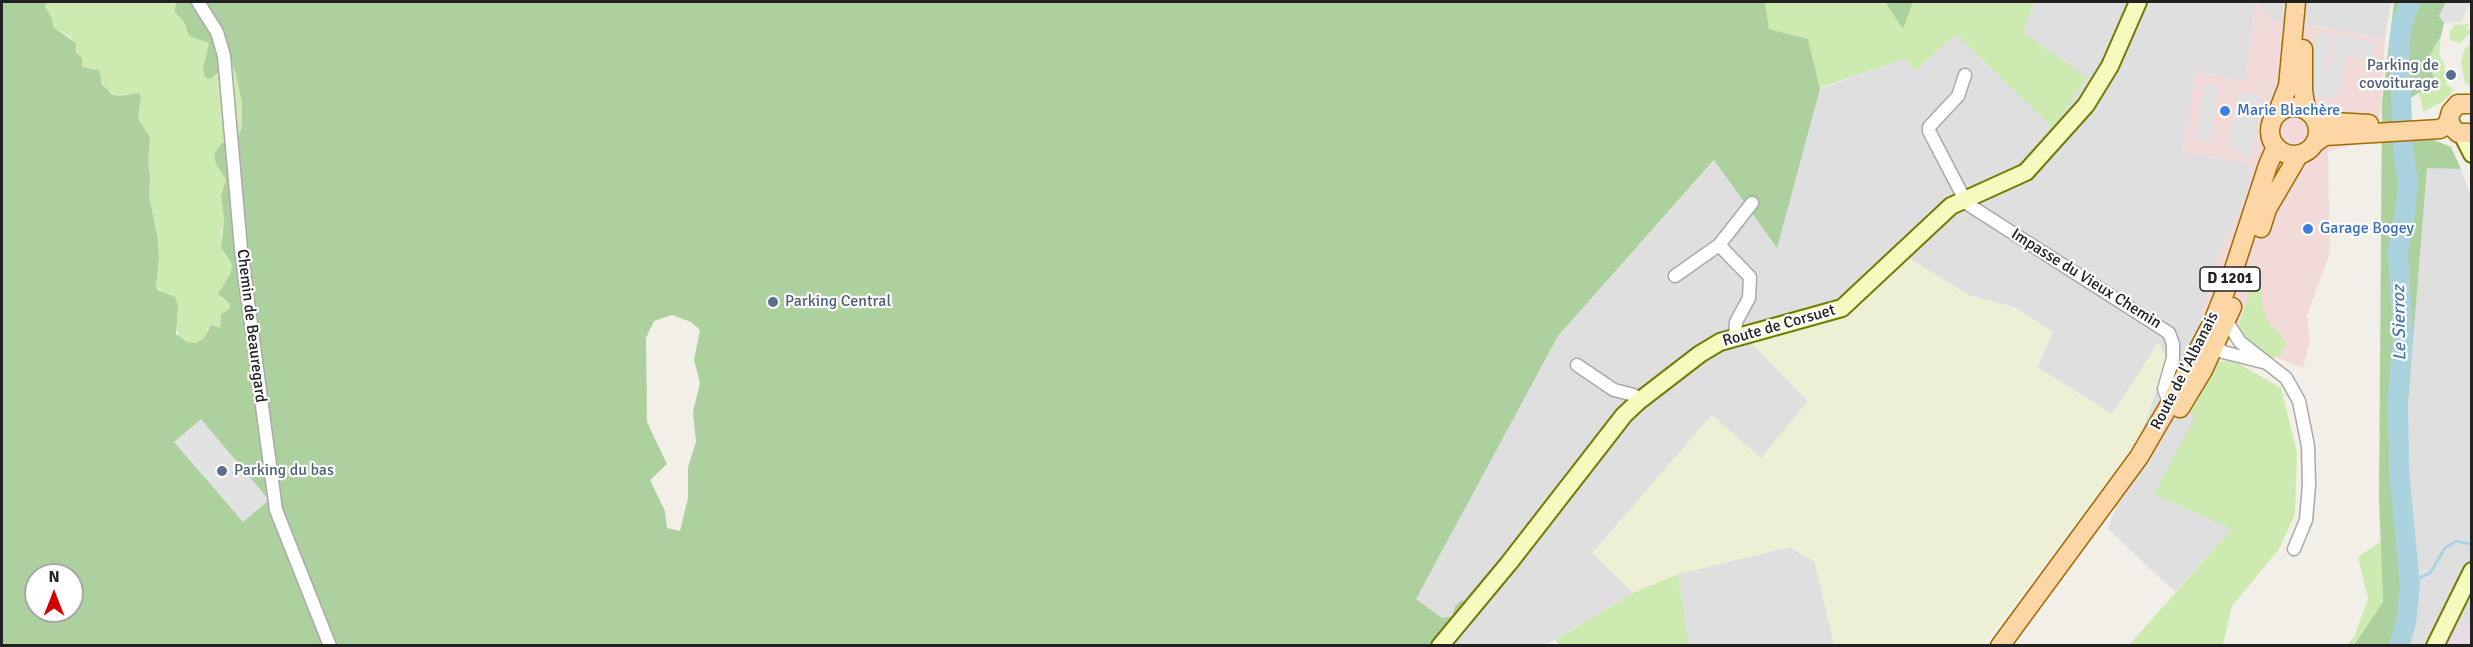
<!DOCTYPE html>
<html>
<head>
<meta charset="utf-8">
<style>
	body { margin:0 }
	#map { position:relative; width:2473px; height:647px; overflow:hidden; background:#f2efe9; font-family:Signika,sans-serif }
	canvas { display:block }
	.frame { position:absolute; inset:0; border:3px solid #222; pointer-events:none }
	.north { position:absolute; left:24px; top:563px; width:60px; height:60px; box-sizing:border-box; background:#fff; border:2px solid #a7a7a7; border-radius:50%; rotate:0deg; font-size:16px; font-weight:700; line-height:24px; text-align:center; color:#222 }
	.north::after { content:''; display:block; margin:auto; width:21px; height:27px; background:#d40000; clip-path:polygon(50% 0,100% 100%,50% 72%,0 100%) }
</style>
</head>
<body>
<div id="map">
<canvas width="2473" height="647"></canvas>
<div class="frame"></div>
<div class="north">N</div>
</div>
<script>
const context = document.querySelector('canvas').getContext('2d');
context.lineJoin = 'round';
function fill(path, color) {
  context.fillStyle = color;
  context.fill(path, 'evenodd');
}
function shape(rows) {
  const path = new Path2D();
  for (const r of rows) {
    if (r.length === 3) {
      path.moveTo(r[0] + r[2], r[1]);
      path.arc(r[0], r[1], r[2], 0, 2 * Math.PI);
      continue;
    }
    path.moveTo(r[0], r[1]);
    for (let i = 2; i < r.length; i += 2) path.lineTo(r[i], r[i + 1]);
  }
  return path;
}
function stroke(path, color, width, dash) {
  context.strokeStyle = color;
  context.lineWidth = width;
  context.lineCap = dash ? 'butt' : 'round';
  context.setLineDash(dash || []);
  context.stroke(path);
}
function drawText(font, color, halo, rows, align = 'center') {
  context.font = font + ' Signika,sans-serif';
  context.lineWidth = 4.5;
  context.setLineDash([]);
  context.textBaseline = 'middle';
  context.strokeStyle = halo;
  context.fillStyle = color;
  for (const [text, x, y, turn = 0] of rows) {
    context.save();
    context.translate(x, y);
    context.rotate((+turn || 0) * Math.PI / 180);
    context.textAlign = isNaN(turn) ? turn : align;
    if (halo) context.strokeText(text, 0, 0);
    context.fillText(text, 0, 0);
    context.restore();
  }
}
fill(shape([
	[2034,2,2255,2,2246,81,2196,72,2183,152,2251,164,2249,188,2206,283,2195,420,2154,494,2233,528,2175,592,2108,529,2167,360,2159,344,2112,414,2037,367,2053,332,2014,307,1968,295,1905,256,1849,311,1750,342,1808,401,1761,459,1711,416,1593,553,1633,593,1544,646,1445,645,1455,606,1452,616,1442,618,1415,600,1558,336,1715,160,1777,247,1820,89,1905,59,1915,71,1956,34,2023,32],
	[2255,2,2391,2,2385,39,2314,26,2274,21],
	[2427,167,2461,169,2472,199,2471,627,2457,624,2447,645,2402,646,2413,556,2407,416],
	[1790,547,1815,562,1834,645,1689,645,1678,574]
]), '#e0dfdf');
fill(shape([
	[2255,2,2274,21,2314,26,2385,39,2379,136,2328,152,2330,253,2307,315,2310,341,2303,368,2200,329,2206,283,2249,188,2251,164,2183,152,2192,94,2196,72,2246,81]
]), '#f2dad9');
fill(shape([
	[2457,623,2471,627,2471,645,2447,645]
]), '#ebdbe8');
fill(shape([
	[1905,255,1968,295,2014,308,2053,332,2037,367,2112,414,2158,343,2167,360,2139,439,1983,645,1834,645,1815,562,1790,547,1678,574,1633,593,1592,553,1712,415,1761,458,1808,401,1750,342,1849,311]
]), '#eef0d5');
fill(shape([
	[45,2,177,2,175,12,184,22,185,27,194,38,199,38,209,43,203,67,204,76,214,77,228,64,235,69,242,103,242,127,239,135,216,164,226,180,221,195,224,219,221,233,223,253,232,265,230,274,220,290,221,298,230,304,230,308,221,314,220,328,208,328,204,338,196,343,187,342,179,338,176,325,178,306,156,286,159,258,158,240,149,195,148,153,138,119,141,96,128,94,119,96,107,91,95,68,86,69,82,67,73,39,53,27,52,18,46,11],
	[1765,2,1885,2,1903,28,1913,2,2034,2,2023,32,2087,78,2053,128,1956,34,1915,71,1905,59,1819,88,1808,39,1769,29],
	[2469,24,2466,28,2471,30,2471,33,2459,43,2450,40,2450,29,2453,30,2453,25],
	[2441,36,2439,55,2444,63,2447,85,2453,89,2451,94,2442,102,2423,112,2420,96,2418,93,2436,82,2427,60],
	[2471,43,2471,86,2465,83,2461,62,2464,50],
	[2257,274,2261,276,2262,307,2271,326,2282,335,2285,344,2282,354,2271,359,2243,339,2237,330],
	[2232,360,2281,388,2297,453,2295,514,2279,549,2232,606,2223,645,2128,646,2232,529,2154,494,2194,420,2189,406,2214,362],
	[2381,541,2383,602,2353,645,2346,646,2354,637,2368,599,2358,557],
	[1678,574,1689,645,1561,646,1555,640,1633,593]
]), '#cdebb0');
fill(shape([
	[2,2,47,2,45,7,52,18,53,27,76,43,76,52,82,58,82,67,99,70,102,84,111,94,119,96,138,93,141,96,138,119,150,137,148,162,150,176,149,195,158,240,159,258,156,286,158,290,175,297,178,306,176,334,187,342,196,343,204,338,211,325,220,328,221,314,230,308,230,304,218,294,230,274,232,265,221,248,224,219,221,195,226,180,216,164,214,154,222,143,231,141,239,135,242,127,242,103,236,74,232,65,228,64,213,77,208,79,204,76,203,67,209,43,189,36,184,22,174,11,177,2,1765,2,1769,29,1808,39,1820,89,1777,248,1714,160,1558,336,1416,599,1442,618,1452,616,1455,606,1462,600,1469,609,1445,645,2,646],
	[672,315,691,322,700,330,694,360,700,383,693,412,696,442,688,467,688,498,680,531,667,528,665,511,650,480,667,464,647,422,646,338,654,321],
	[36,575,72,575,72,611,36,611],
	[1885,2,1913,2,1903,29],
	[2394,2,2446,2,2439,16,2444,23,2441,36,2427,60,2436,82,2409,99,2407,115,2427,137,2451,147,2461,169,2427,168,2407,416,2413,556,2402,645,2353,646,2383,602,2379,499,2382,101]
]), '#add19e');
fill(shape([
	[2446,2,2471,2,2461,22,2444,23,2439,16],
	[2317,31,2332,35,2327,69,2329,73,2337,34,2374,42,2370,60,2347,56,2337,98,2314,96,2311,88,2309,81],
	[2205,83,2219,86,2210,142,2195,140],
	[2238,92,2261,95,2251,160,2228,146],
	[201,419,269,500,243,522,174,442]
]), '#e2e2e2');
fill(shape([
	[2416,583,2406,645,2391,645,2397,629,2404,589]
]), '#aad3df');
stroke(shape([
	[2410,582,2430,573,2445,548,2456,541,2470,544]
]), '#aad3df', 3);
stroke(shape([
	[2399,646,2406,623,2410,586,2399,469,2398,398,2403,337,2398,251,2405,213,2408,184,2403,147,2399,45,2402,24,2410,2]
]), '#aad3df', 20);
const street = shape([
	[198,2,217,32,224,56,241,249,276,510,330,646],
	[1965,200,1929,131,1929,127,1958,96,1965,75],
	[1969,205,2169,333,2173,344,2173,358,2164,389,2170,404],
	[1719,245,1750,277,1749,298,1736,322,1735,336],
	[1675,276,1719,245,1752,203],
	[2228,316,2229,325,2240,342,2286,378,2299,401,2308,446,2309,485,2306,520,2294,549],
	[2211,341,2223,352,2263,362],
	[1577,365,1614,390,1634,395,1639,401]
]);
const secondary = shape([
	[2462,134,2472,154],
	[1440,646,1509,563,1624,415,1639,401,1700,354,1720,342,1842,308,1951,206,2026,172,2086,105,2110,66,2138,2],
	[2435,646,2472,571]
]);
const primary = shape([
	[2303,49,2303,90,2306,110],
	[2472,104,2458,104,2451,112,2449,119,2452,127,2458,133,2472,133],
	[2294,131,24],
	[2277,114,2288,86,2296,2],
	[2316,121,2369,124],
	[2316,142,2325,136,2440,129,2450,123],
	[2261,228,2267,209,2298,156],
	[2180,408,2203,370,2232,307],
	[2000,646,2139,457,2170,404,2213,322,2234,269,2268,165,2276,147]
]);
stroke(street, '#a9a9a9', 15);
stroke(secondary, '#707d05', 20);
stroke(primary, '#a06b00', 21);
stroke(street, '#fff', 12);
stroke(secondary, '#f7fabf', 16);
stroke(primary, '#fcd6a4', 18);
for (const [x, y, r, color] of [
	[2451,75,6,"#5c6f8a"],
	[2225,111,6,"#3f7fe0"],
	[2308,229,6,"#3f7fe0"],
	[773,302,6,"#5c6f8a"],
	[222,471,6,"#5c6f8a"]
]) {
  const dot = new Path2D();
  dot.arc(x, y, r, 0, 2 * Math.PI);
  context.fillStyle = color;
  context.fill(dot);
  stroke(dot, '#fff', 2);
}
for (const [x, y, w] of [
	[2230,279,60]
]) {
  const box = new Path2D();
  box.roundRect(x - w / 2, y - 12, w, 24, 4.5);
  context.fillStyle = '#fff';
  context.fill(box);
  stroke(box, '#222', 1.5);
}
drawText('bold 15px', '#222', null, [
	["D 1201",2230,279]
]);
drawText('16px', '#4e5e75', '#fff', [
	["Parking de",2439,66,"right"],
	["covoiturage",2439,84,"right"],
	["Parking Central",785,302],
	["Parking du bas",234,471]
], 'left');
drawText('16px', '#366cbe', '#fff', [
	["Marie Blachère",2237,111],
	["Garage Bogey",2320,229]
], 'left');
drawText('16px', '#222', '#fff', [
	["Impasse du Vieux Chemin",2086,279,32],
	["Chemin de Beauregard",251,326,83],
	["Route de Corsuet",1779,326,-16],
	["Route de l'Albanais",2185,371,-63]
]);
drawText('italic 18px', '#4a7aab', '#fff', [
	["Le Sierroz",2400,323,-91]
]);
</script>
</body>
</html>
